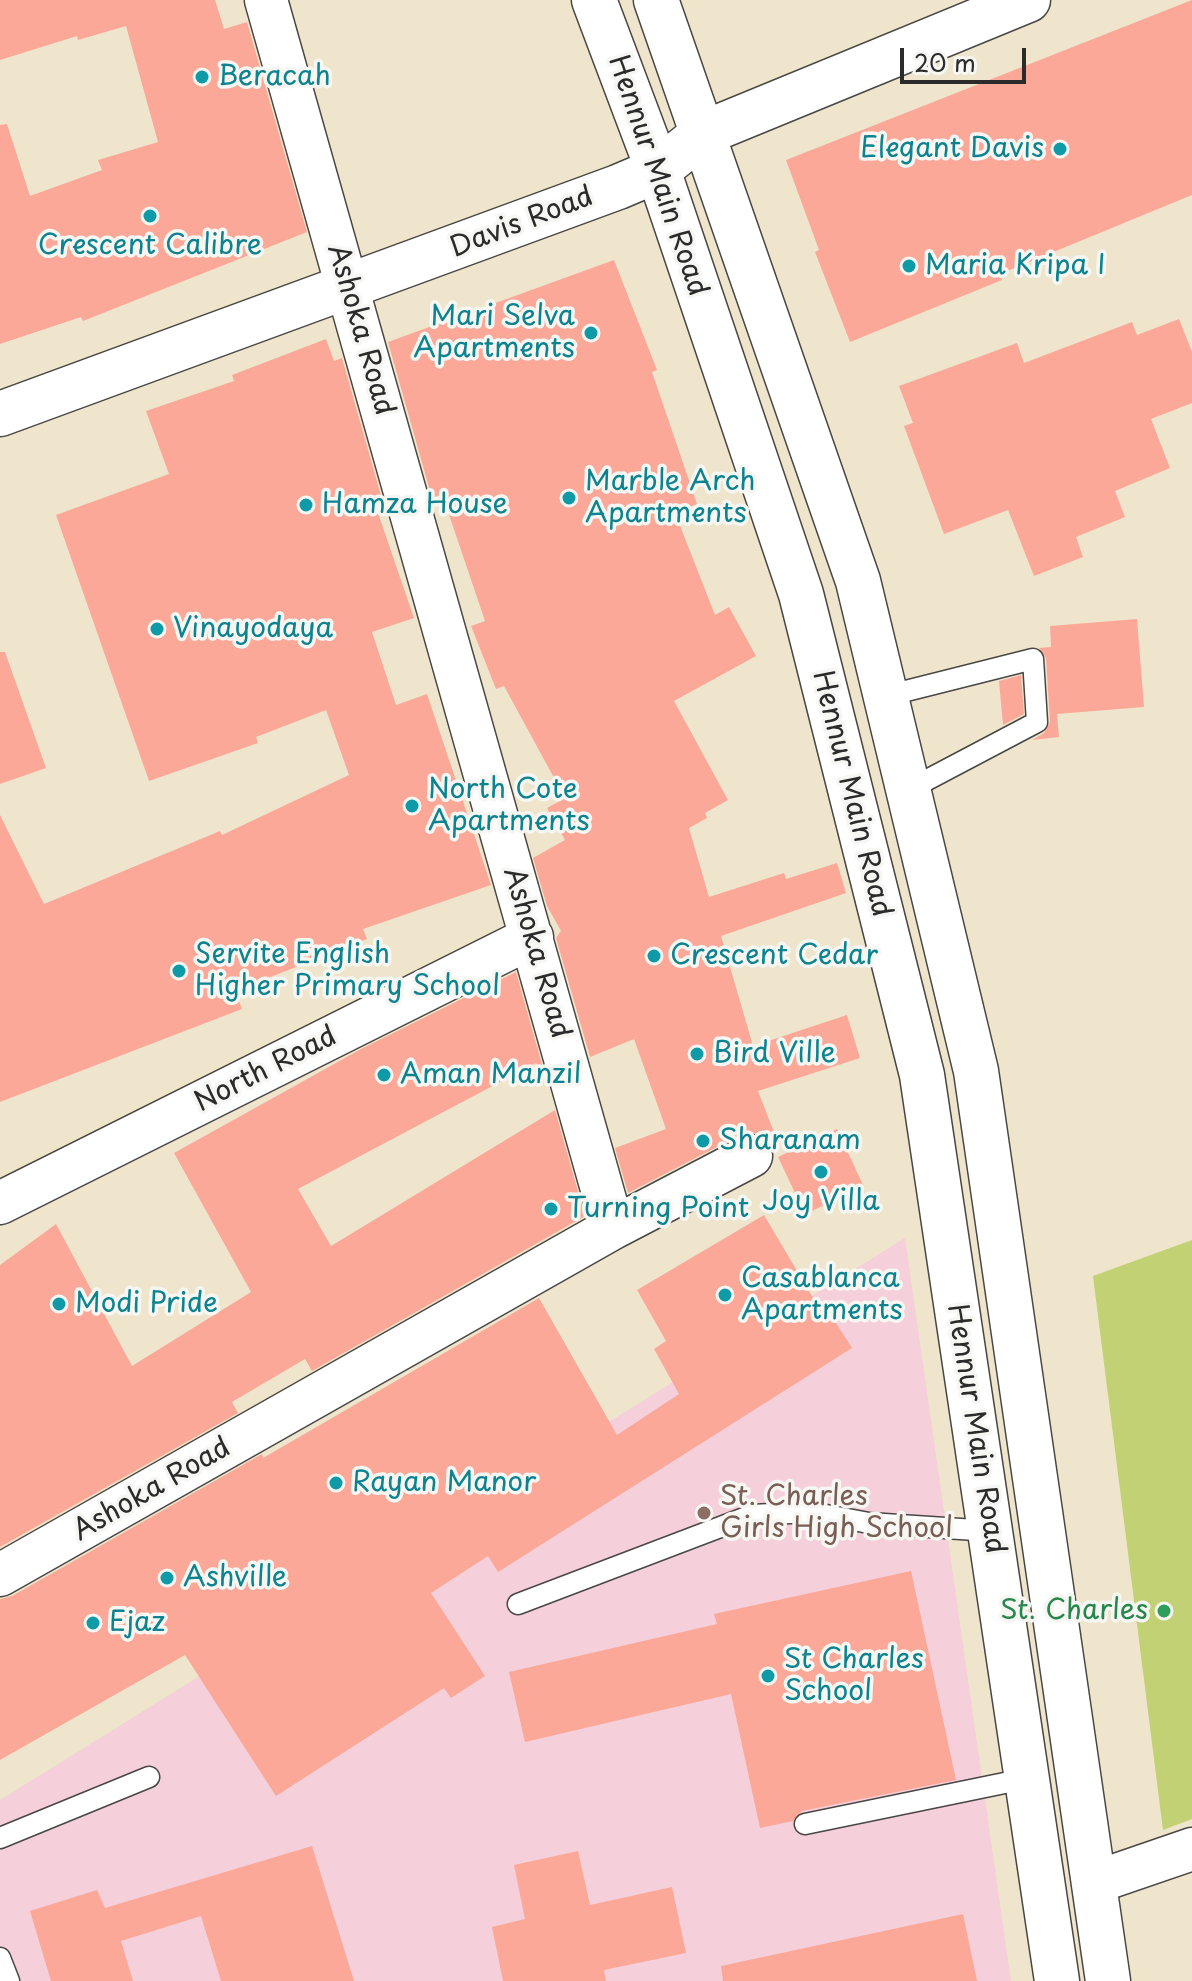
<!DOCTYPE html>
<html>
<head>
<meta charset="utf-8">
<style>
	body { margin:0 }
	#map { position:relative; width:1192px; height:1981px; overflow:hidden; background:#efe5cc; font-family:"Playpen Sans",sans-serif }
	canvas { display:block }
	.scale { position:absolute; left:900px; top:48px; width:126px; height:36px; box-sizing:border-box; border:4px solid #2b2b2b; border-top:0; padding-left:10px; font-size:24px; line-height:28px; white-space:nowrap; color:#2b2b2b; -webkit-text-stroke:6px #f6f6f2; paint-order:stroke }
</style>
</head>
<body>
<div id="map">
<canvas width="1192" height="1981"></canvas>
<div class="scale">20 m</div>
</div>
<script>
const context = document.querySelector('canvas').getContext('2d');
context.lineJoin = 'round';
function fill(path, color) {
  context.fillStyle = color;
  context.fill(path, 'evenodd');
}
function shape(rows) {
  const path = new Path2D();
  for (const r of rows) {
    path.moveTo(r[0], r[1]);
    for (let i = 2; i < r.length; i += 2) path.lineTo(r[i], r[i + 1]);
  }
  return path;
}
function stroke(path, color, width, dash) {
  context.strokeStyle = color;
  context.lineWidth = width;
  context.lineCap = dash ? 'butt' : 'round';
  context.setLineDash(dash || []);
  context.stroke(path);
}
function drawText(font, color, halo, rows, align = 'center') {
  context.font = font + ' "Playpen Sans",sans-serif';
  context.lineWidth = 7;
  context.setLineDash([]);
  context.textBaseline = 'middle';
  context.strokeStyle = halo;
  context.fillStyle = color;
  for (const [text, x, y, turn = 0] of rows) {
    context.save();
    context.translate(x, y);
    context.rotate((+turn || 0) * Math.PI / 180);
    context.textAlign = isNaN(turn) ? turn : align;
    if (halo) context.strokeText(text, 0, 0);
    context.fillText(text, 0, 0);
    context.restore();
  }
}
fill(shape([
	[905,1238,1011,1981,0,1981,0,1800]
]), '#f5cfda');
fill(shape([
	[1192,1240,1192,1819,1163,1830,1093,1276]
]), '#c1d173');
fill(shape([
	[0,0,215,0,224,29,247,22,307,232,83,321,81,317,0,344,0,125,7,124,30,196,102,170,98,160,158,142,126,26,78,40,77,36,0,60],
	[1192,0,1192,195,1000,274,1002,280,850,342,815,252,819,250,786,160],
	[614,260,657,370,652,372,697,504,675,513,715,615,729,607,756,656,674,701,728,800,705,813,707,818,689,828,709,897,784,873,786,879,837,863,846,893,721,936,753,1046,847,1015,860,1058,758,1091,777,1140,770,1142,753,1132,740,1135,628,1193,615,1148,666,1129,634,1039,590,1057,556,938,561,931,547,906,533,858,565,840,547,808,565,798,504,686,496,689,471,626,485,621,442,494,432,498,388,342],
	[1179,319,1192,352,1192,403,1151,419,1170,468,1115,491,1125,517,1076,537,1083,557,1034,576,1008,510,944,534,904,426,913,423,899,386,1017,343,1024,363,1132,322,1137,335],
	[326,339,334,361,342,358,386,513,379,516,414,618,372,632,396,705,427,694,491,885,363,929,367,939,235,991,242,1009,0,1102,0,815,44,904,220,831,222,835,349,775,326,710,256,737,258,743,149,781,56,515,169,474,146,411,234,381,232,375],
	[1137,619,1144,707,1057,714,1059,737,1032,740,1044,733,1050,722,1046,658,1039,648,1051,647,1050,626],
	[0,652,5,652,46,768,0,784],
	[1021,675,1024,714,1003,725,999,681],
	[516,972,545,1075,536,1063,298,1189,331,1246,555,1110,585,1216,312,1371,305,1359,232,1402,238,1413,0,1547,0,1265,56,1224,132,1366,251,1292,174,1153,361,1049],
	[837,1129,864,1187,805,1214,778,1157],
	[764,1215,822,1313,827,1309,852,1348,498,1572,488,1556,431,1593,485,1676,451,1698,444,1688,276,1796,185,1655,0,1760,0,1599,12,1596,262,1454,263,1458,539,1298,617,1435,679,1394,654,1349,666,1341,637,1290],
	[911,1571,956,1780,802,1811,793,1821,760,1828,731,1694,525,1742,509,1672,717,1624,714,1614],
	[312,1846,354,1981,221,1981,201,1916,121,1941,133,1981,51,1981,30,1911,97,1890,105,1908],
	[578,1851,590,1905,672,1887,686,1953,604,1970,606,1981,503,1981,492,1927,525,1919,514,1865],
	[963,1914,977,1981,723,1981,721,1966]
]), '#fba898');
const lane = shape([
	[886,696,1033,659,1037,722,908,790],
	[518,1604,752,1515,810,1512,869,1523,991,1531],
	[805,1824,1029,1778],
	[0,1838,149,1777],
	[0,1958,9,1981]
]);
const street = shape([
	[0,1203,532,937],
	[613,1228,751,1156],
	[0,1575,613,1228,266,0],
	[1096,1882,1192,1849]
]);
const secondary = shape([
	[0,414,618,187,658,170,704,133,1028,0]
]);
const primary = shape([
	[594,0,658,170,801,594,922,1075,1057,1981],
	[656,0,858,581,976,1071,1108,1981]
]);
stroke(lane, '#484743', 23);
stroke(street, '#484743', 45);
stroke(secondary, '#484743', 47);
stroke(primary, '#484743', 47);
stroke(lane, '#fff', 20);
stroke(street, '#fff', 42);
stroke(secondary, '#fff', 44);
stroke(primary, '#fff', 44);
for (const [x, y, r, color] of [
	[202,77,8,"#0f9aa8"],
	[1060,149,8,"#0f9aa8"],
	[150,216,8,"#0f9aa8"],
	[909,266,8,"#0f9aa8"],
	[591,333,8,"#0f9aa8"],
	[569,498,8,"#0f9aa8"],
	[306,505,8,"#0f9aa8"],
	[157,629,8,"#0f9aa8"],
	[412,806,8,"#0f9aa8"],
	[654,956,8,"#0f9aa8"],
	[179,971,8,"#0f9aa8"],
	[697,1054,8,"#0f9aa8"],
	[384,1075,8,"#0f9aa8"],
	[703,1141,8,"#0f9aa8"],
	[821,1172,8,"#0f9aa8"],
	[551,1209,8,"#0f9aa8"],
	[725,1295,8,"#0f9aa8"],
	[59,1304,8,"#0f9aa8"],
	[336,1483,8,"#0f9aa8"],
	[704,1513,8,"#8d6e63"],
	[167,1578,8,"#0f9aa8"],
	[1164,1611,8,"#2e9e5b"],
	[93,1623,8,"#0f9aa8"],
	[768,1676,8,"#0f9aa8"]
]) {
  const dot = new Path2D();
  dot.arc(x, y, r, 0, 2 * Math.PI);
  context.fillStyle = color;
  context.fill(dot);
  stroke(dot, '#f6f6f2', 3);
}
drawText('28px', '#0d838f', '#f6f6f2', [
	["Beracah",218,77],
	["Elegant Davis",1044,149,"right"],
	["Crescent Calibre",150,246,"center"],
	["Maria Kripa I",925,266],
	["Mari Selva",575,317,"right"],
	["Apartments",575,349,"right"],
	["Marble Arch",585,482],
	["Apartments",585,514],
	["Hamza House",322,505],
	["Vinayodaya",173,629],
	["North Cote",428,790],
	["Apartments",428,822],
	["Servite English",195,955],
	["Higher Primary School",195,987],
	["Crescent Cedar",670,956],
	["Bird Ville",713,1054],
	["Aman Manzil",400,1075],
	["Sharanam",719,1141],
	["Joy Villa",821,1202,"center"],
	["Turning Point",567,1209],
	["Casablanca",741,1279],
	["Apartments",741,1311],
	["Modi Pride",75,1304],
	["Rayan Manor",352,1483],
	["Ashville",183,1578],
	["Ejaz",109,1623],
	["St Charles",784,1660],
	["School",784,1692]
], 'left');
drawText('28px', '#2b2b2b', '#f6f6f2', [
	["Hennur Main Road",657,176,71],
	["Davis Road",522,223,-21],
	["Ashoka Road",360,330,74],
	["Hennur Main Road",851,794,76],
	["Ashoka Road",536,953,74],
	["North Road",266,1070,-27],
	["Hennur Main Road",975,1429,81],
	["Ashoka Road",152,1490,-30]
]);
drawText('28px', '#785e54', '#f6f6f2', [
	["St. Charles",720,1497],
	["Girls High School",720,1529]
], 'left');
drawText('28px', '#27864d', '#f6f6f2', [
	["St. Charles",1148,1611]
], 'right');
</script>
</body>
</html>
